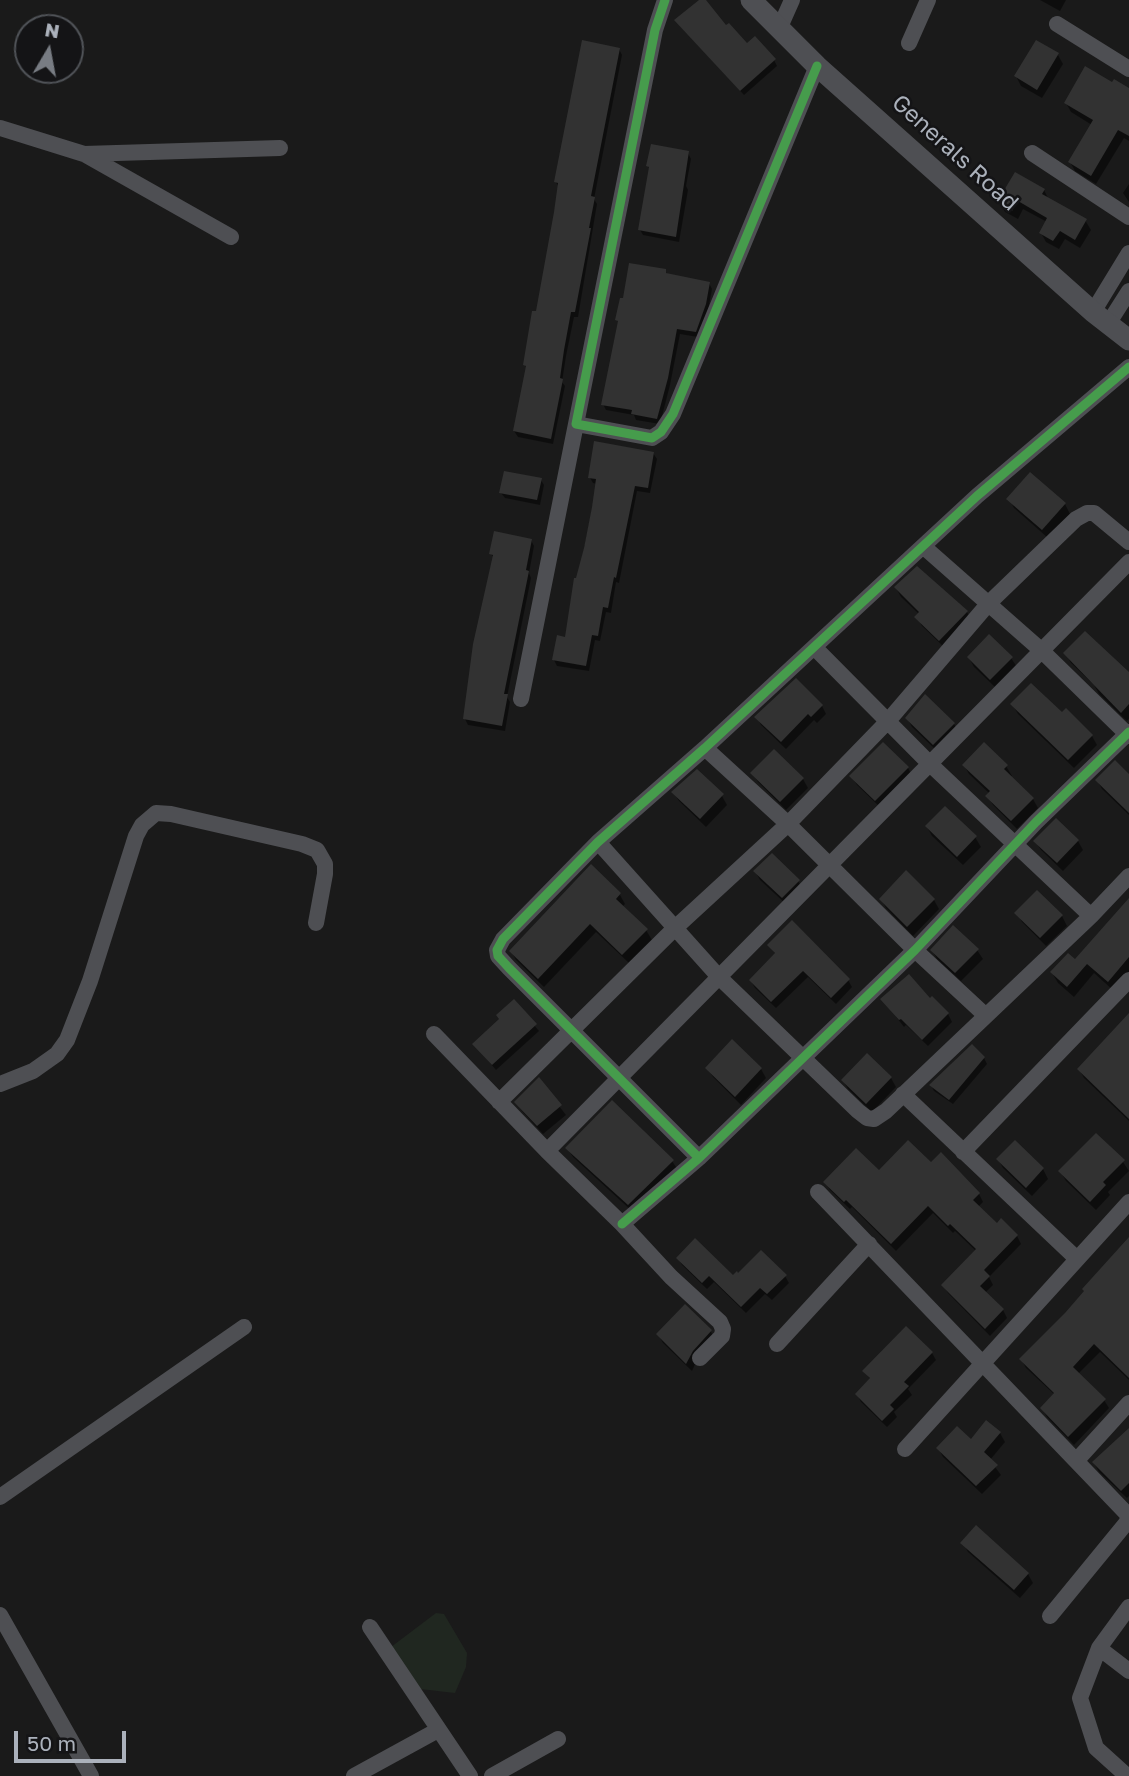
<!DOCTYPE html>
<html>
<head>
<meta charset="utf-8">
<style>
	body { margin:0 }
	#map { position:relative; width:1129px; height:1776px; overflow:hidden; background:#1a1a1a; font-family:"Golos Text",sans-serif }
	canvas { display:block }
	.north { position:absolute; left:14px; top:14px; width:70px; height:70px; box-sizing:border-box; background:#141416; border:2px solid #505358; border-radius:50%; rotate:10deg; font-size:19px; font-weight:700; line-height:28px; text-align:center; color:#abb1bb }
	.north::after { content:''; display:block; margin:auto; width:24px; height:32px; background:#787c83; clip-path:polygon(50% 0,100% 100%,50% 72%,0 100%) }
	.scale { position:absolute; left:14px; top:1731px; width:112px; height:32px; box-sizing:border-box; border:4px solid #abb1bb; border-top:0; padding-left:9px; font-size:21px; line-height:24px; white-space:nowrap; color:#abb1bb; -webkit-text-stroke:5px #141416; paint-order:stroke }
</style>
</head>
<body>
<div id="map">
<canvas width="1129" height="1776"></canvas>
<div class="north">N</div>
<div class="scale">50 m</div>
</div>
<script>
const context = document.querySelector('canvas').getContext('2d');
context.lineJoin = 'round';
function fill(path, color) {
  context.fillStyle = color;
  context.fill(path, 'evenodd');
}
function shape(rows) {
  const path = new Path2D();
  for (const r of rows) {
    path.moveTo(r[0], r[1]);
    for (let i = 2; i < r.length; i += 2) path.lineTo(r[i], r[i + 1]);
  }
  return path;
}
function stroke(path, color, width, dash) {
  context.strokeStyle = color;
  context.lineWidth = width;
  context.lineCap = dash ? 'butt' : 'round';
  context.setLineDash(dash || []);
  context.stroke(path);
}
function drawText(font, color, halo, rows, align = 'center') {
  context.font = font + ' "Golos Text",sans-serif';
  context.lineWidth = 5;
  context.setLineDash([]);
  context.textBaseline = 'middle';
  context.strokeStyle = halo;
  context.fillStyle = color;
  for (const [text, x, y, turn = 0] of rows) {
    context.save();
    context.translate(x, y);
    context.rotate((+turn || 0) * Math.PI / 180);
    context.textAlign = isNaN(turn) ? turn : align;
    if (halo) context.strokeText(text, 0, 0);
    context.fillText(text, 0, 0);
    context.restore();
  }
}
fill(shape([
	[436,1613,444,1614,467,1653,466,1667,455,1693,420,1689,391,1647]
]), '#202720');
fill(shape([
	[702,0,726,28,747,45,774,60,777,66,744,95,680,26],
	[1040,0,1066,0,1060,11],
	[619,49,622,55,594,199,597,204,578,317,574,317,566,356,562,382,565,386,553,444,518,437,514,431,527,369,525,365,537,313,559,188,556,182],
	[1058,55,1063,64,1042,98,1021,86,1016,76],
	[1113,85,1129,89,1129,141,1124,138,1096,184,1075,171,1070,162,1092,125,1071,112,1066,103],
	[688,153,691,159,686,186,688,190,679,242,643,235,640,230,650,170,648,166],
	[1129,184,1129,202,1123,193],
	[1044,190,1049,200,1085,220,1091,230,1080,248,1065,239,1059,249,1046,242,1041,233,1047,222,1023,209,1018,219,1005,212,999,202],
	[665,271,668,275,709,283,712,289,708,311,698,337,680,334,670,385,660,424,636,420,634,415,606,410,603,404,619,323,617,320],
	[653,453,657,459,650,493,637,491,619,583,616,582,611,613,606,612,600,641,595,640,589,671,557,666,554,660,566,639,597,484,593,483,590,478],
	[541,480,544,485,540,505,505,498,501,493],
	[1009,499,1065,504,1070,514,1048,538,1014,508],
	[531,540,534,546,529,573,531,578,507,697,510,702,505,731,468,725,465,719,494,558,491,554],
	[917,568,967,612,972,622,946,649,922,626,917,617,919,614,901,597,896,588],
	[1066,654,1129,675,1129,719,1127,721,1099,694,1094,685,1071,663],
	[969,658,1011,658,1017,667,996,688,974,667],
	[1012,704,1062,715,1092,736,1097,745,1074,768,1018,714],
	[822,706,826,714,817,723,814,720,786,749,761,725,757,717],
	[907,718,954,724,959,733,939,753,912,727],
	[964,765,1006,766,1012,776,1010,777,1033,799,1038,808,1017,829,993,805,987,796,990,794,969,774],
	[908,768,913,777,882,809,857,785,851,776],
	[752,773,803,779,808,788,786,810,758,782],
	[1129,776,1129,815,1102,789,1097,780],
	[673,792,722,796,727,805,706,827,679,801],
	[927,827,975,837,981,847,963,865,932,836],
	[1035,841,1078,841,1083,850,1063,871,1041,850],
	[755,871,798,881,804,891,788,906,760,880],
	[620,895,625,904,622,907,646,930,652,940,629,963,596,932,544,987,516,960,511,951],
	[881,899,934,900,939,909,913,936,886,908],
	[1129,901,1129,975,1114,991,1094,973,1074,997,1058,983,1052,973,1075,961],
	[1017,913,1062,916,1067,926,1046,946,1022,922],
	[769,945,848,980,852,987,836,1004,808,977,776,1008,755,988,751,981,776,955],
	[932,950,977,950,983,959,961,981,937,959],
	[883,1000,930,1000,948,1014,952,1022,928,1046,906,1025,904,1027],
	[514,1001,539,1031,496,1070,474,1044,501,1020],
	[1129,1016,1129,1121,1084,1078,1079,1069],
	[732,1042,761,1069,766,1078,741,1105,713,1077,707,1068],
	[984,1058,987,1064,953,1104,934,1091,931,1085],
	[891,1078,896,1087,872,1112,848,1089,843,1080],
	[539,1080,566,1115,543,1134,522,1111,516,1102],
	[1015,1142,1043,1169,1048,1179,1032,1196,1003,1168,998,1159],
	[567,1148,672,1161,678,1170,634,1213,573,1157],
	[1123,1162,1129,1171,1108,1192,1110,1195,1096,1210,1066,1181,1060,1171],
	[931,1165,979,1194,983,1202,978,1207,997,1225,1017,1236,1021,1244,989,1277,993,1285,985,1293,1003,1310,1007,1318,990,1336,948,1293,943,1285,976,1251,955,1231,953,1233,933,1213,896,1251,852,1207,850,1209,830,1190,825,1182],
	[1129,1238,1129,1380,1100,1352,1078,1374,1104,1400,1109,1408,1074,1445,1047,1417,1042,1408,1055,1395,1026,1368,1021,1359,1066,1314],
	[678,1258,733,1277,738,1275,785,1276,789,1283,772,1300,765,1294,746,1313,714,1282,707,1289,682,1265],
	[685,1306,711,1332,716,1341,697,1360,692,1371,663,1343,658,1334],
	[932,1353,936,1360,908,1389,912,1395,894,1412,897,1417,887,1427,861,1402,857,1394,871,1380,864,1371],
	[1129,1430,1129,1496,1127,1498,1099,1472,1094,1463],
	[1000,1433,1005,1442,990,1460,1001,1475,982,1494,943,1457,938,1448],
	[963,1543,1028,1574,1033,1583,1020,1598,968,1552]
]), '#0007');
fill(shape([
	[699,0,706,0,726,25,729,23,747,43,755,36,776,59,740,91,674,20],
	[582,40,620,48,591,196,595,197,589,228,591,228,575,312,571,312,564,350,560,378,563,379,551,439,513,431,526,366,523,365,532,311,536,311,554,212,558,183,554,182],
	[1036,40,1059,53,1037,90,1014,76],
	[1085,66,1112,82,1114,79,1129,88,1129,136,1118,130,1091,176,1068,162,1093,120,1064,103],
	[651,144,689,151,676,237,638,230,649,167,646,166],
	[1015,172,1045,189,1042,194,1087,219,1075,240,1060,231,1053,241,1039,233,1047,218,1018,201,1012,211,997,202],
	[629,263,666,269,666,273,710,282,706,304,696,332,677,329,668,378,657,419,631,414,632,410,601,405,618,321,615,320,620,298,623,298],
	[594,441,654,452,648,488,635,486,616,578,614,577,608,608,603,607,598,636,592,635,586,666,552,660,557,635,565,637,574,578,576,578,584,548,592,507,596,479,588,478],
	[504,471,542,478,537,500,499,493],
	[1030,472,1066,503,1042,530,1006,499],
	[494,531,532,539,526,570,529,571,504,694,508,694,502,726,463,719,473,644,493,555,489,554],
	[917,566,968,611,939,641,914,617,919,612,894,587],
	[1085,631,1129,672,1129,704,1121,713,1063,653],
	[989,634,1013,657,990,680,967,657],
	[796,678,823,705,811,717,808,714,781,742,754,717],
	[1031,683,1062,712,1066,708,1093,735,1068,760,1010,704],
	[925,694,955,723,933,745,905,718],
	[883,742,909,767,875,801,849,776],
	[984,742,1008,765,1004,769,1034,798,1011,821,985,796,990,791,962,765],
	[774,749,804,778,780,802,750,773],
	[1115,760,1129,774,1129,813,1095,780],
	[697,769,724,794,700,819,671,792],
	[945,806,977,836,957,857,925,826],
	[1056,818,1079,840,1057,863,1033,841],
	[772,853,800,880,782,898,753,871],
	[591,864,621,893,616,899,648,929,622,955,590,924,538,979,509,951],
	[906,870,935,899,907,927,879,899],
	[1037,890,1063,915,1040,938,1014,913],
	[1129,898,1129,957,1108,982,1087,964,1067,987,1050,972,1068,953,1075,959],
	[792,920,850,979,831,998,803,971,771,1002,749,980,775,953,767,945],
	[953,925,979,949,955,973,930,950],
	[909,974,930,998,932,996,949,1013,922,1040,901,1019,899,1020,880,999],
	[514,999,537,1024,492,1065,472,1044,499,1019,496,1015],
	[1129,1013,1129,1119,1077,1069],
	[732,1039,762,1068,735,1097,705,1068],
	[972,1044,985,1057,949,1100,929,1085],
	[867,1053,892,1077,866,1104,841,1080],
	[539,1077,562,1105,537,1126,514,1102],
	[612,1100,674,1160,628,1205,565,1148],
	[1096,1133,1125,1160,1103,1182,1106,1185,1090,1202,1058,1171],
	[908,1140,931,1162,941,1152,980,1193,973,1200,997,1223,1001,1218,1018,1235,984,1270,990,1276,980,1286,1004,1309,985,1329,941,1285,976,1249,950,1224,948,1226,928,1206,891,1244,846,1200,844,1202,823,1182,856,1148,879,1170],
	[1015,1140,1044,1168,1026,1188,996,1159],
	[1129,1237,1129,1378,1094,1344,1073,1367,1106,1399,1068,1437,1040,1408,1054,1393,1019,1359,1065,1313,1084,1291,1082,1289],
	[695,1238,733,1275,737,1271,738,1273,761,1250,787,1275,767,1294,760,1288,741,1307,709,1276,702,1283,676,1258],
	[685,1304,712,1330,693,1351,686,1364,656,1334],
	[906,1326,933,1352,904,1382,909,1386,890,1405,894,1409,882,1421,855,1394,870,1378,862,1371],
	[986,1420,1001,1432,984,1452,998,1465,976,1486,936,1448,957,1426,971,1439],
	[1129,1428,1129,1483,1121,1491,1092,1462],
	[976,1525,1029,1573,1014,1590,960,1543]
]), '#323232');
stroke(shape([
	[665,0,655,30,576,424,652,438,661,432,673,414,817,66],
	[1057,24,1129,69],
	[780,27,792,0],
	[909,43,928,0],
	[0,128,84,154,280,148],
	[1032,153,1129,217],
	[86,155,231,237],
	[1093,312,1129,253],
	[1108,324,1129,291],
	[924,547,1042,651,1129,736],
	[815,648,930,764,1091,916],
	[521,699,576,424],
	[705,748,788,824,915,950,985,1015],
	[598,842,719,977,858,1111,867,1118,874,1119,886,1111,1091,916,1129,876],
	[434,1034,547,1151,622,1224,671,1277,720,1322,723,1329,722,1336,700,1358],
	[0,1084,33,1071,57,1054,67,1040,90,981,136,836,142,825,156,813,171,814,302,844,317,850,325,864,325,874,316,923],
	[903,1094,1077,1259],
	[499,1102,675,928,788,824,888,721,989,603,1076,519,1087,513,1094,513,1129,542],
	[547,1151,1129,562],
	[963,1152,1129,980],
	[699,1158,509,968,498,956,497,950,503,939,598,842,705,748,977,496,1129,367],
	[818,1192,1128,1515,1127,1522,1050,1616],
	[622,1224,699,1158,915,950,1036,822,1129,732],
	[777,1344,869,1244],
	[905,1449,1129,1202],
	[1077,1460,1129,1403],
	[0,1497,244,1327],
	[0,1615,91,1776],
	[370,1627,470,1776],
	[1099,1648,1129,1671],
	[354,1776,438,1730],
	[492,1776,558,1739],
	[1127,1776,1096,1748,1080,1698,1099,1648,1129,1607]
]), '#4e4f53', 16);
stroke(shape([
	[751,0,817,66,1093,312,1129,340]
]), '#4e4f53', 21);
stroke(shape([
	[665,0,655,30,576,424,652,438,661,432,673,414,817,66],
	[699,1158,509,968,498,956,497,950,503,939,598,842,705,748,977,496,1129,367],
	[622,1224,699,1158,915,950,1036,822,1129,732]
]), '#469c4c', 9);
drawText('23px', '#abb1bb', '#141416', [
	["Generals Road",955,153,42]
]);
</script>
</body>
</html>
